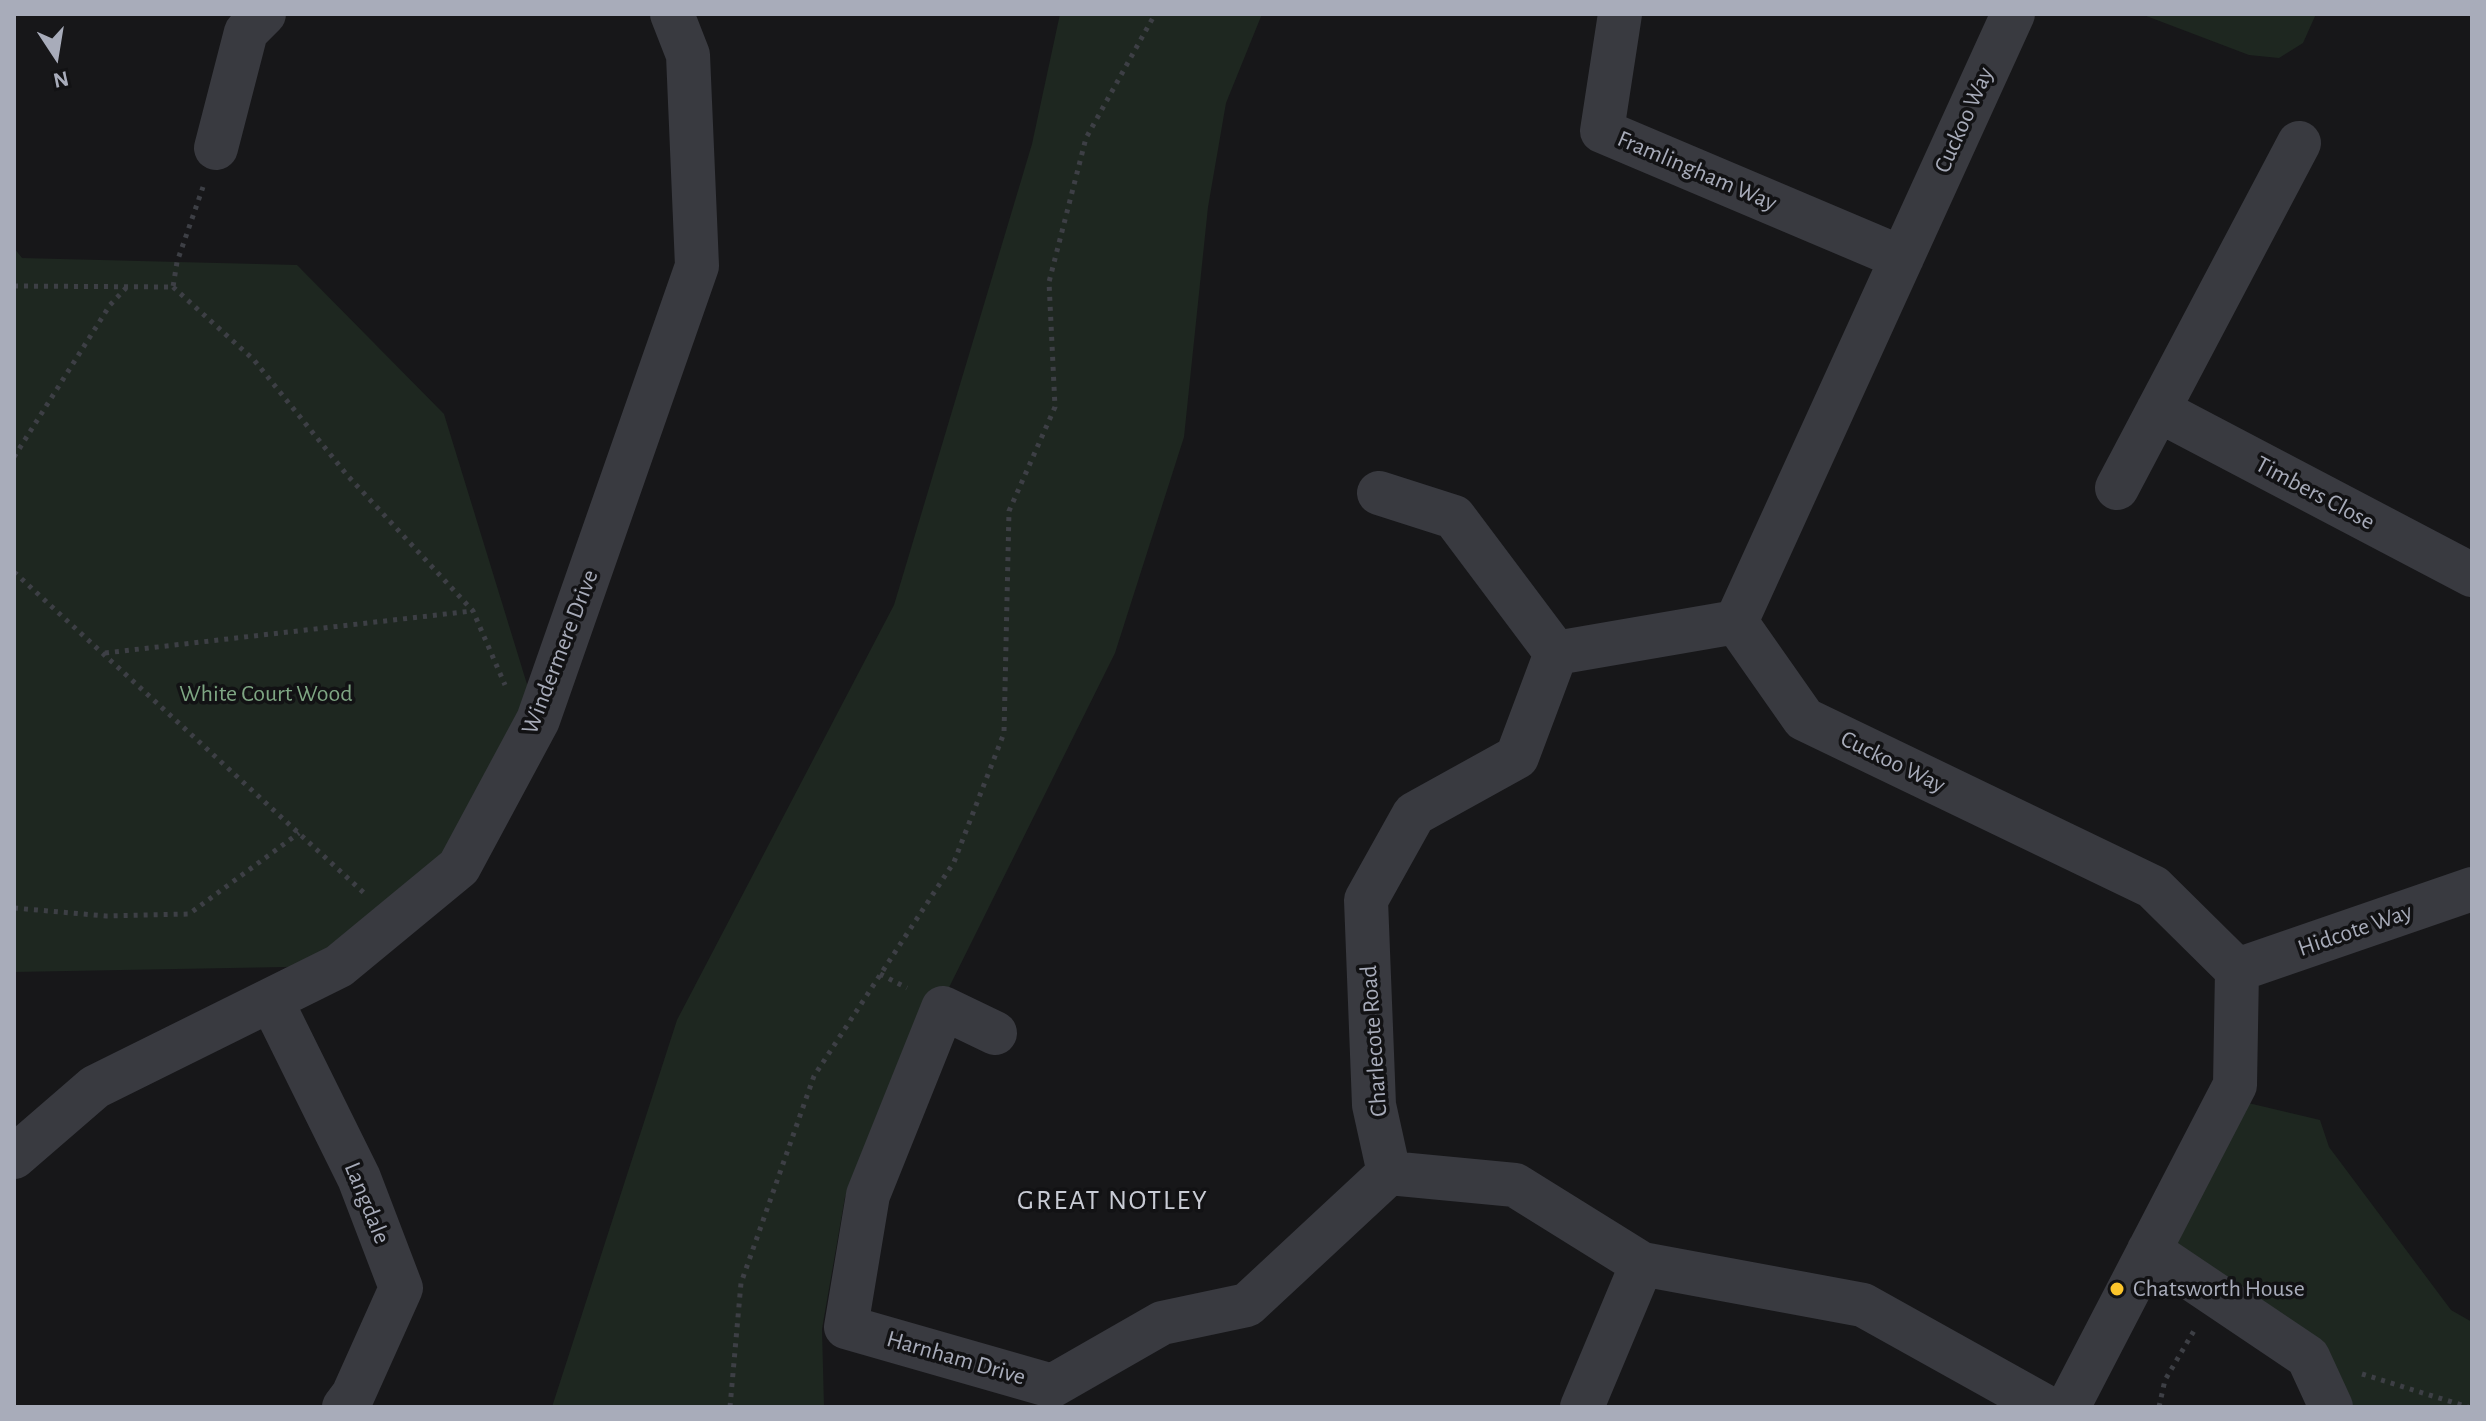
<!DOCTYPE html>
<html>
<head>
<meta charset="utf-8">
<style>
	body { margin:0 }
	#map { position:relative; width:2486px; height:1421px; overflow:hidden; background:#171719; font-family:"Alegreya Sans",sans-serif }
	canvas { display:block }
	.frame { position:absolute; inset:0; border:16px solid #a8acba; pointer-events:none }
	.north { position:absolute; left:16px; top:16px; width:80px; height:80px; -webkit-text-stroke:6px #121214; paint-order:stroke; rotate:168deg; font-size:22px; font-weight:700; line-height:32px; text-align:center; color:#a8acba }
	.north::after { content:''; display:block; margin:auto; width:28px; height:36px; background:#a8acba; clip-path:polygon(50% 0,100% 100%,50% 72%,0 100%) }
</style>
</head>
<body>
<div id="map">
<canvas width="2486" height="1421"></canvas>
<div class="frame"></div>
<div class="north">N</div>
</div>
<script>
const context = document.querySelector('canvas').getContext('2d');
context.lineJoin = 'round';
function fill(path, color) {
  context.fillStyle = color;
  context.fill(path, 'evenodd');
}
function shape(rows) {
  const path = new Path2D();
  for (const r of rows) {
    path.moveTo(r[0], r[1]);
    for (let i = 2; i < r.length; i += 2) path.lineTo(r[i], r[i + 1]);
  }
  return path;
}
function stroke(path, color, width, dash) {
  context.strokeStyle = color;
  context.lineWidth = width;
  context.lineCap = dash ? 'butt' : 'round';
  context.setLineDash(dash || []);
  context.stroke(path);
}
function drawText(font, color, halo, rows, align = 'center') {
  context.font = font + ' "Alegreya Sans",sans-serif';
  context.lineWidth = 7;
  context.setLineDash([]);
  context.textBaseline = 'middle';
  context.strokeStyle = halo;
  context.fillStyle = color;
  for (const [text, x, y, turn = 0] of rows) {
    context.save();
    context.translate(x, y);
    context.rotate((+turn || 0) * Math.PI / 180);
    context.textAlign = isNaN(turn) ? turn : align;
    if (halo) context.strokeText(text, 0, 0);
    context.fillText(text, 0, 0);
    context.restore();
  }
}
fill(shape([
	[1060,14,1262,14,1226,103,1208,207,1184,437,1115,653,845,1197,822,1329,824,1407,552,1407,677,1020,894,605,1032,144],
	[2141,14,2316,14,2303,43,2279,58,2249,55],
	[14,248,22,258,297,265,444,414,538,720,459,867,339,966,14,972],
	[2244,1102,2320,1120,2329,1147,2451,1310,2472,1322,2472,1407,2343,1407,2169,1245]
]), '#1e2720');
stroke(shape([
	[14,286,173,287,177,262,203,187],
	[173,287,254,360,347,475,473,611,505,685],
	[14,457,110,305,126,288],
	[14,572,364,893],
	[105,653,472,611],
	[14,908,106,916,189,914,299,833],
	[880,974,907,988],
	[2362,1374,2468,1407],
	[730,1407,741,1283,814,1076,954,862,1004,733,1009,511,1055,407,1049,282,1086,138,1155,14],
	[2159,1407,2165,1380,2195,1329]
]), '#3d3f45', 5, [4, 6]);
stroke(shape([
	[1620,14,1602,131,1902,258],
	[2013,14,1736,622,1804,719,2153,887,2237,970,2235,1085,2068,1407],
	[216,148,246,32,264,14],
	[2158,410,2472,575],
	[2117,488,2299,143],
	[1379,493,1454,517,1556,653],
	[1736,622,1556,653,1517,757,1414,814,1366,900,1374,1105,1389,1173,1515,1185,1642,1264,1863,1305,2046,1407],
	[2237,970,2472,889],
	[271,1000,359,1178,401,1288,353,1395,344,1407],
	[995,1033,943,1008,868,1195,846,1327,1052,1386,1162,1323,1247,1305,1389,1173],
	[14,1157,95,1087,339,966,459,867,538,720,697,266,688,55,672,14],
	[2149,1250,2308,1357,2331,1407],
	[1582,1407,1642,1264]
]), '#393a40', 44);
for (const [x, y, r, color] of [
	[2117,1289,8,"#fcc52b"]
]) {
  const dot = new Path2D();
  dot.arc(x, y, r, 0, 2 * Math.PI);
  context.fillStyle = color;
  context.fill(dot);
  stroke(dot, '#121214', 3);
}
drawText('24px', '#a8acba', '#121214', [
	["Cuckoo Way",1964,120,-66],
	["Framlingham Way",1697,171,23],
	["Timbers Close",2315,493,28],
	["Windermere Drive",560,652,-69],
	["Cuckoo Way",1893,762,26],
	["Hidcote Way",2355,930,-19],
	["Charlecote Road",1374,1041,-94],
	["Langdale",367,1203,68],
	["Harnham Drive",956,1358,16]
]);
drawText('24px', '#7ea683', '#121214', [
	["White Court Wood",266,694]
]);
drawText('24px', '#a8acba', '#121214', [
	["Chatsworth House",2133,1289]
], 'left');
context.letterSpacing = '2px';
drawText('28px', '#c9ccd5', '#121214', [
	["GREAT NOTLEY",1113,1201]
]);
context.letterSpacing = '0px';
</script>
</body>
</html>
